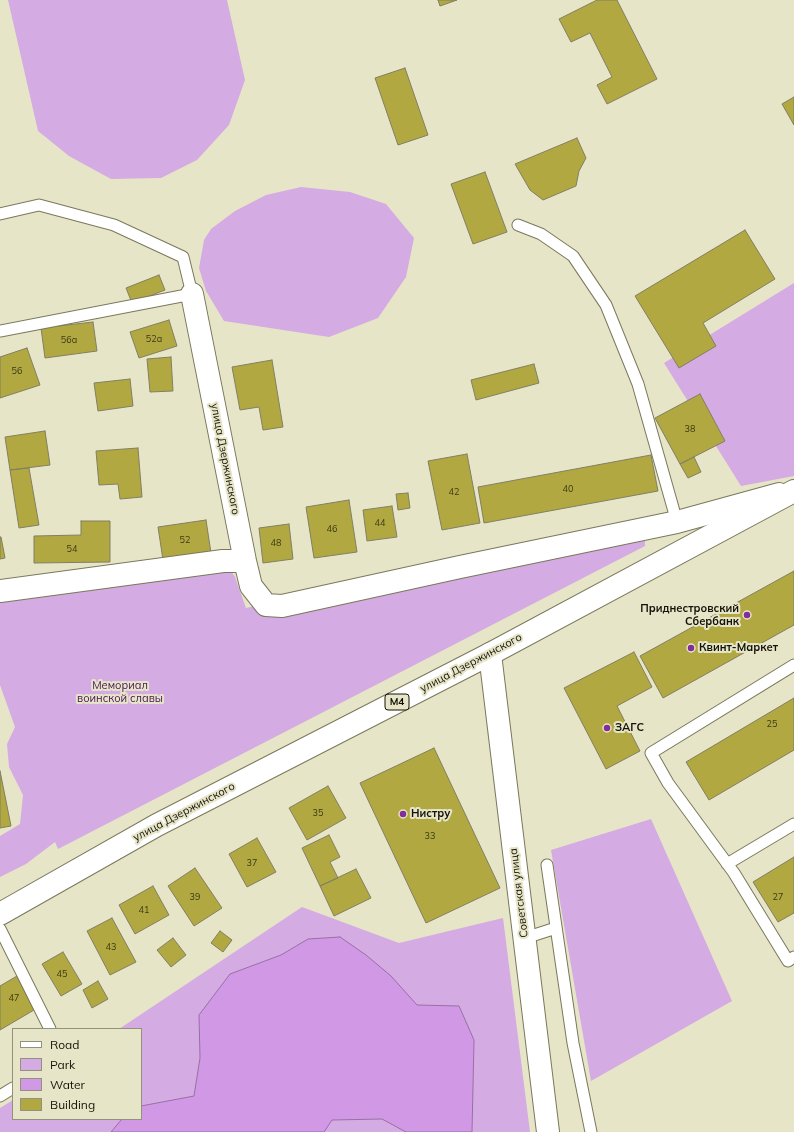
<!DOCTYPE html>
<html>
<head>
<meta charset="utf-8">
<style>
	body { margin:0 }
	#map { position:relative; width:794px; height:1132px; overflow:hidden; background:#e7e5c7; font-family:Mulish,sans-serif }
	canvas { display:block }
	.legend { position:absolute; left:12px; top:1028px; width:130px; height:92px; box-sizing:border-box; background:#e7e5c7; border:1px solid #93917b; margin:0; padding:5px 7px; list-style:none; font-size:12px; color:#141309 }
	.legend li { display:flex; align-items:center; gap:8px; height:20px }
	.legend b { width:20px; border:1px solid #93917b }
</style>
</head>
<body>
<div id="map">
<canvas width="794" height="1132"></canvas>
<ul class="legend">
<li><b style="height:5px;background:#fff"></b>Road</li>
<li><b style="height:11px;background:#d4abe3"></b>Park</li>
<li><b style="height:11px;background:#d198e6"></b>Water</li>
<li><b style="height:11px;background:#b1a841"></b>Building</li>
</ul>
</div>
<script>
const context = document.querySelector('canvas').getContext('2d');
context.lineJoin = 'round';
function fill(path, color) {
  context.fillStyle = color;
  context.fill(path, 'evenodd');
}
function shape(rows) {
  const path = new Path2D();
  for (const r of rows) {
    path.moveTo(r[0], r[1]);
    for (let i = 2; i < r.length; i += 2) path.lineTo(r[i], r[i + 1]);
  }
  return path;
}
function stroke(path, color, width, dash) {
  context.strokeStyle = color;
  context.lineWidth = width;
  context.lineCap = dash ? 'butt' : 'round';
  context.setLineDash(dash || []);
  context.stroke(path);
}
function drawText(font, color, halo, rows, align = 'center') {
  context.font = font + ' Mulish,sans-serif';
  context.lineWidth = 4;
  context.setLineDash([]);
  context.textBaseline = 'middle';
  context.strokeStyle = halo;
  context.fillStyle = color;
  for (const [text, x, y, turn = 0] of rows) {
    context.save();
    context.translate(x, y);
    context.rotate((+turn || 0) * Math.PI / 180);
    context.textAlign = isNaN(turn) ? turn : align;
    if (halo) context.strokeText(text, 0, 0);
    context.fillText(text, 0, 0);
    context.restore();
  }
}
fill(shape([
	[8,0,227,0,245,80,229,125,197,160,161,178,111,179,69,156,38,131],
	[301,187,350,192,386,204,414,238,406,277,378,318,329,337,224,321,206,291,199,268,204,240,211,229,235,211,266,195],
	[794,283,794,476,741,486,664,363],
	[645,529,645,546,58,849,55,842,26,864,0,877,0,836,20,824,23,795,9,767,7,744,15,727,0,685,0,597,231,571,235,577,246,608,581,535],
	[651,819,732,1001,591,1081,551,850],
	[302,907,399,943,503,918,530,1132,0,1132,0,1108,13,1100,13,1119,141,1119,141,1029,119,1029]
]), '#d4abe3');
const water = shape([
	[340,937,366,955,391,976,417,1005,459,1006,474,1040,472,1132,406,1132,382,1119,332,1120,324,1132,111,1132,122,1119,141,1119,141,1106,194,1096,200,1058,199,1015,230,974,281,955,308,939,340,937]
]);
fill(water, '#d198e6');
stroke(water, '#9870a4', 1);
const building = shape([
	[438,0,457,0,440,6,438,0],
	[597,0,617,0,657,79,607,104,597,85,612,77,590,33,571,42,559,19,597,0],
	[405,68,428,135,398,145,375,78,405,68],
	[794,97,794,125,782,104,794,97],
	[577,138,586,158,579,171,576,186,543,200,530,190,515,164,577,138],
	[485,172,507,232,473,244,451,184,485,172],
	[745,230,775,279,703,323,716,346,679,368,635,296,745,230],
	[159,275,165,290,132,303,126,288,159,275],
	[169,320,177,346,139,358,130,332,169,320],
	[93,322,97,351,45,358,41,328,93,322],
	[27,348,40,385,0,398,0,357,27,348],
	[171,357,173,391,150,392,147,359,171,357],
	[272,360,283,427,263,430,259,407,240,410,232,367,272,360],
	[534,364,539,383,476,400,471,380,534,364],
	[130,379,133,406,98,411,94,383,130,379],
	[700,394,725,441,680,464,655,418,700,394],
	[45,431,50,465,10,470,5,437,45,431],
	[138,448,142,497,120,499,118,484,99,485,96,451,138,448],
	[467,454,480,523,442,530,428,461,467,454],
	[651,455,658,491,484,523,478,487,651,455],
	[694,457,701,472,688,478,680,464,694,457],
	[29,468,39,525,19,528,10,470,29,468],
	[408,493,410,508,398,510,396,494,408,493],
	[349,500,357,552,314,558,306,507,349,500],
	[392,506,397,537,367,541,363,510,392,506],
	[206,520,211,553,163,560,158,527,206,520],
	[81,521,110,521,110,562,34,563,34,536,81,535,81,521],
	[289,524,293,559,263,563,259,528,289,524],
	[0,537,1,537,5,558,0,559,0,537],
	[794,571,794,625,663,698,640,656,794,571],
	[634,652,652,687,617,706,640,751,606,769,564,688,634,652],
	[794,698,794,750,709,800,686,762,794,698],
	[434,748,500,888,426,923,360,783,434,748],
	[0,771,11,826,0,828,0,771],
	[328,786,346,818,307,840,289,808,328,786],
	[329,835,340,857,330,862,338,878,320,886,302,848,329,835],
	[257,838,276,872,247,887,229,854,257,838],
	[794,857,794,913,778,922,753,882,794,857],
	[195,868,222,908,194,926,168,886,195,868],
	[356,869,371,898,334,916,320,886,356,869],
	[153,886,169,915,135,934,119,905,153,886],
	[112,918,136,962,110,975,87,931,112,918],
	[220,931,232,940,223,952,211,943,220,931],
	[173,938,186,955,171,967,157,950,173,938],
	[63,952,82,984,61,996,42,964,63,952],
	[17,976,34,1010,0,1030,0,986,17,976],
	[98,981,108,999,92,1008,83,990,98,981]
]);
fill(building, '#b1a841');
stroke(building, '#817f63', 1);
const service = shape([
	[0,214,39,205,114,225,183,257,192,294,0,331],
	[518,225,541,234,573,256,606,305,638,384,677,522],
	[794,665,651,753,668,783,734,873,788,961,794,957],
	[727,864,794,824],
	[547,865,573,1043,591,1132],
	[0,929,50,1029],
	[525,938,556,928],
	[0,1096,13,1088]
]);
const minor = shape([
	[192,294,245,561,251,586,266,605,282,606,460,567,677,522,779,494],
	[0,591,223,561,245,561],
	[490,654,548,1132]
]);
const trunk = shape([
	[0,914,157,825,490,654,794,491]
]);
stroke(service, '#7a785c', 13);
stroke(minor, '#7a785c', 24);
stroke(trunk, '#7a785c', 24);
stroke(service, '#fff', 11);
stroke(minor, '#fff', 22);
stroke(trunk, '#fff', 22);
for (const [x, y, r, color] of [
	[747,615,4,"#812d9b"],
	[691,648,4,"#812d9b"],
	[607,728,4,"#812d9b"],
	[403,814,4,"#812d9b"]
]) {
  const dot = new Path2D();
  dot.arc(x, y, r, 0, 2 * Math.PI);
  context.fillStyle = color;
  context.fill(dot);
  stroke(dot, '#e7e5c7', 1.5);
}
drawText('9px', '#3b3817', null, [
	["52а",154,339],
	["56а",69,340],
	["56",17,371],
	["38",690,429],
	["40",568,489],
	["42",454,492],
	["44",380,523],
	["46",332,529],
	["52",185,540],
	["48",276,543],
	["54",72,549],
	["25",772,724],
	["35",318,813],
	["33",430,836],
	["37",252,863],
	["39",195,897],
	["27",778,897],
	["41",144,910],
	["43",111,947],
	["45",62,974],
	["47",14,998]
]);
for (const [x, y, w] of [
	[397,702,24]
]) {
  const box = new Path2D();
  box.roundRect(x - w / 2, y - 8, w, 16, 3);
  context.fillStyle = '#e7e5c7';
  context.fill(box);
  stroke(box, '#141309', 1);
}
drawText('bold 10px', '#141309', null, [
	["M4",397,702]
]);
drawText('11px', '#141309', '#e7e5c7', [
	["улица Дзержинского",225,459,79],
	["улица Дзержинского",471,663,-28],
	["улица Дзержинского",184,812,-28],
	["Советская улица",519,893,-97]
]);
drawText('bold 11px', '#141309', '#e7e5c7', [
	["Приднестровский",739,609,"right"],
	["Сбербанк",739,622,"right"],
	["Квинт-Маркет",699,648],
	["ЗАГС",615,728],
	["Нистру",411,814]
], 'left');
drawText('11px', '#461156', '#e7e5c7', [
	["Мемориал",120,686],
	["воинской славы",120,699]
]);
</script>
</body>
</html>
